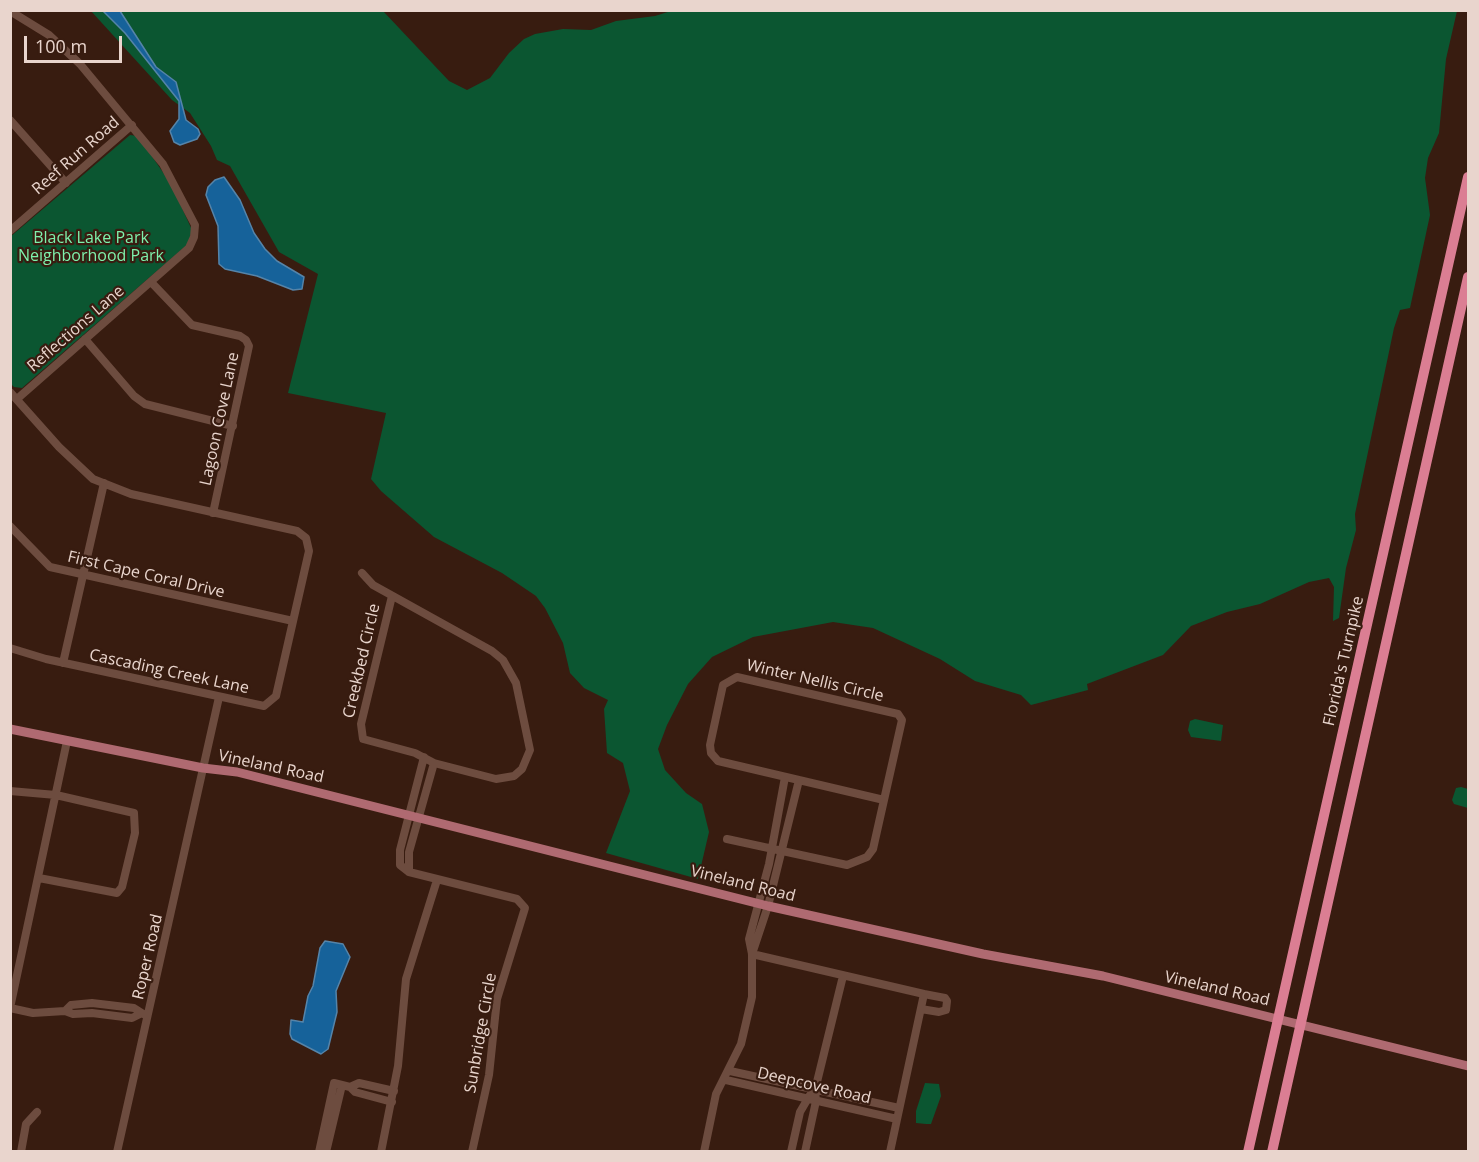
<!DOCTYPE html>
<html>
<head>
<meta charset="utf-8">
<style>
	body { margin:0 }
	#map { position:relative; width:1479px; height:1162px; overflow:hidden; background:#381c10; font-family:"Open Sans",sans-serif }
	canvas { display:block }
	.frame { position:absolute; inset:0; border:12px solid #e9d5cd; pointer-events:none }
	.scale { position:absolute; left:24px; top:36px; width:98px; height:27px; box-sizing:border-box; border:3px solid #e9d5cd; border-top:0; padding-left:8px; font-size:18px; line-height:21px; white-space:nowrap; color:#e9d5cd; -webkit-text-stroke:4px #381c10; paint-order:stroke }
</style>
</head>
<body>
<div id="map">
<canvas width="1479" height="1162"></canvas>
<div class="frame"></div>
<div class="scale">100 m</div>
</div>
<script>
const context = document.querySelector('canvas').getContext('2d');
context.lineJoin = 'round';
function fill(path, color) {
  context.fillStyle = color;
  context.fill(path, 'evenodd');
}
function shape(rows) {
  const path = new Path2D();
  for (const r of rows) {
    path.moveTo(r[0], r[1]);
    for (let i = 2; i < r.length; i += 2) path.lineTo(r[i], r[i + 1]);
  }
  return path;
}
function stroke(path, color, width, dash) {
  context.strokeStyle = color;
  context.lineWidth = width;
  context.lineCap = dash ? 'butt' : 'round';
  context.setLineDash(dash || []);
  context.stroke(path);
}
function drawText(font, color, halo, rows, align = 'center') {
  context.font = font + ' "Open Sans",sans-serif';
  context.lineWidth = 4.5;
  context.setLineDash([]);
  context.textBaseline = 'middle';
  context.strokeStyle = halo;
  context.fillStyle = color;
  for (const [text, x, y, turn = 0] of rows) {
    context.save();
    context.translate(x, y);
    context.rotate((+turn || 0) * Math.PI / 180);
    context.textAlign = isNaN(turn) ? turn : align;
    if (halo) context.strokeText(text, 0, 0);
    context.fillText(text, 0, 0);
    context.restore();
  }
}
fill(shape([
	[91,11,383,11,449,81,467,90,490,78,509,53,524,39,535,34,563,29,591,30,616,21,655,16,671,11,1457,11,1446,59,1439,133,1428,158,1425,178,1430,215,1410,308,1400,310,1394,328,1355,514,1356,530,1346,568,1339,618,1333,621,1334,587,1329,578,1309,582,1260,604,1227,612,1191,626,1163,655,1087,684,1088,690,1031,705,1021,695,975,681,940,659,873,628,833,622,753,637,712,657,688,684,667,725,658,749,665,770,686,793,702,804,709,832,698,879,606,853,630,791,623,763,607,753,604,709,608,700,584,688,570,673,563,643,545,608,536,596,502,573,434,537,381,491,371,479,386,413,288,393,318,274,279,252,230,166,217,160,211,146,190,113,172,100],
	[130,135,138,136,171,184,192,230,188,244,22,388,14,387,11,384,10,237],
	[1195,719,1223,725,1221,741,1191,737,1188,730,1190,721],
	[1461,787,1468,789,1468,808,1454,804,1452,800,1456,788],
	[925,1083,939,1084,941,1096,931,1124,926,1124,916,1123,916,1111]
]), '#0b5631');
const water = shape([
	[103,11,120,11,156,67,176,82,186,120,198,129,200,134,197,139,180,145,174,142,170,131,179,119,179,101,125,33,103,11],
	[224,177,240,200,254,233,265,249,277,261,304,277,302,289,293,290,257,276,225,269,219,264,218,226,206,195,208,187,215,180,224,177],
	[325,941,343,944,350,957,336,991,337,1012,328,1049,321,1054,292,1039,290,1034,291,1020,303,1022,308,996,313,986,320,948,325,941]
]);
fill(water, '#16629a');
stroke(water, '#5584a9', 1.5);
stroke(shape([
	[10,11,49,35,80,64,163,164,195,225,194,237,189,248,17,399],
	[10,120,66,183],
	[10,231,132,125],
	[151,282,192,325,240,336,246,340,249,346,213,513],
	[85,339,134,396,145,404,233,426],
	[10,392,59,447,93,479,131,494,297,531,306,538,309,551,276,696,264,706,46,659,10,648],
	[10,526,50,567,293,621],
	[362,573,373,585,492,651,503,660,516,683,530,750,522,769,514,776,496,779,434,763,415,753,363,739,361,724,392,596],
	[63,663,104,483],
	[67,741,10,1008,33,1013,65,1011,73,1014,92,1013,132,1018,140,1014],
	[424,757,400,850,400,865,409,872,517,899,525,908,497,999,489,1075,472,1152],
	[10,791,56,795,134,813,135,833,122,887,117,893,39,878],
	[727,839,847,865,867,857,873,849,884,800,902,720,898,714,737,677,723,685,710,745,711,753,718,761,884,800],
	[409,872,409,852,434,763],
	[752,954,924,994,890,1152],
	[752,954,768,906,799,780],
	[921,1009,939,1012,946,1010,947,1001,945,998,924,994],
	[65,1011,71,1005,92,1003,134,1008,145,1015],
	[730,1071,899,1108],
	[726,1080,897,1119],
	[350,1087,359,1083,394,1091],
	[21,1152,26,1124,37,1112],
	[117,1152,219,697],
	[319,1152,334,1083,350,1087,355,1092,392,1102],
	[326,1152,342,1085],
	[381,1152,398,1066,406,979,437,880],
	[704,1152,716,1094,741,1044,752,997,752,954,749,939,769,864,785,777],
	[791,1152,800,1112,810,1095],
	[805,1152,816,1101,815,1090,843,976]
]), '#6d4c3f', 8);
stroke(shape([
	[10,729,203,768,237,772,768,906,983,954,1103,976,1468,1066]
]), '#af6a71', 9);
stroke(shape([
	[1248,1152,1468,177],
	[1272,1152,1468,277]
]), '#db7e93', 10);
drawText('16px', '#e9d5cd', '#381c10', [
	["Reef Run Road",76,156,-41],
	["Reflections Lane",76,329,-41],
	["Lagoon Cove Lane",220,419,-78],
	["First Cape Coral Drive",146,575,13],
	["Creekbed Circle",362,661,-77],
	["Florida's Turnpike",1344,661,-77],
	["Cascading Creek Lane",169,672,12],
	["Winter Nellis Circle",815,681,13],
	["Vineland Road",271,767,12],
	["Vineland Road",743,884,14],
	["Roper Road",148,957,-77],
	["Vineland Road",1217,989,13],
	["Sunbridge Circle",481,1033,-80],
	["Deepcove Road",814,1086,13]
]);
drawText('16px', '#7ef1ac', '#381c10', [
	["Black Lake Park",91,238],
	["Neighborhood Park",91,256]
]);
</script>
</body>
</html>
